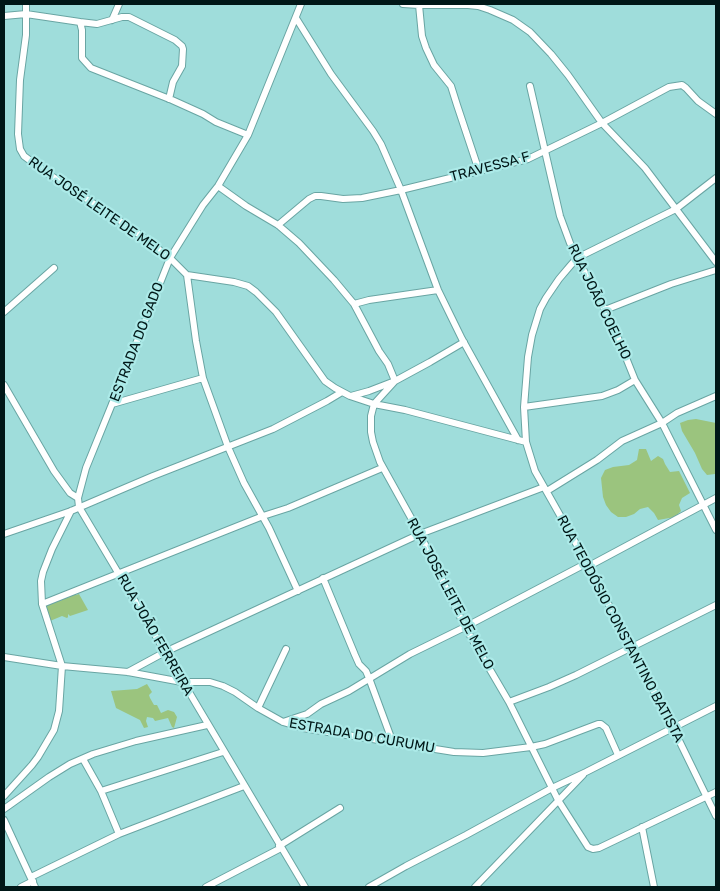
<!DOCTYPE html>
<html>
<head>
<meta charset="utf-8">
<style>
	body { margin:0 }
	#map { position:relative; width:720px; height:891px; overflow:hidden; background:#9fdddb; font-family:Rubik,sans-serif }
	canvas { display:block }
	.frame { position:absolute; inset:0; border:5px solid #001717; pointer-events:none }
</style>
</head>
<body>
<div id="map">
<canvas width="720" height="891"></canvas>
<div class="frame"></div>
</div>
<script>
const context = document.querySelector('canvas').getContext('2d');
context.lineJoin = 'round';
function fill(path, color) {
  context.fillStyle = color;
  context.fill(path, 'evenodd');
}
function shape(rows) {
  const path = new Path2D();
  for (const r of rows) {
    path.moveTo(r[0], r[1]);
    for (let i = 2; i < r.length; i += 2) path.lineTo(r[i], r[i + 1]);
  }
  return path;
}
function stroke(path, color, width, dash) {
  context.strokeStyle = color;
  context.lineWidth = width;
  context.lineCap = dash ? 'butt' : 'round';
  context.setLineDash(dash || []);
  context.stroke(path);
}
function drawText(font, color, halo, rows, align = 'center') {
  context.font = font + ' Rubik,sans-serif';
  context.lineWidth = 4.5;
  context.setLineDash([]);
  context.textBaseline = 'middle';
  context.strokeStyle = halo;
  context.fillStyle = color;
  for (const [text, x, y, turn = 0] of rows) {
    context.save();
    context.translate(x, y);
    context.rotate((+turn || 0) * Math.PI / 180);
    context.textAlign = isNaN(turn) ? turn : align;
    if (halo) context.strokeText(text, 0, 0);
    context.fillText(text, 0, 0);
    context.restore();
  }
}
fill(shape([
	[696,419,716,423,716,473,715,474,707,475,702,469,695,453,682,431,680,423,688,420],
	[639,449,646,449,651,461,658,456,663,459,665,464,670,472,679,471,690,493,682,498,679,505,681,511,675,517,658,520,654,513,648,507,640,509,634,514,626,517,618,517,611,512,606,505,603,497,601,478,605,470,613,467,629,465,637,460],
	[75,593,76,595,79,594,88,610,70,616,68,614,68,617,67,618,62,616,50,621,45,606,57,601,61,601,62,599,70,597,70,595],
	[147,684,152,692,149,695,150,698,154,705,157,705,161,713,168,710,174,712,177,717,174,728,172,727,168,718,155,721,153,718,147,717,146,721,148,727,144,728,140,720,116,708,111,691,137,689]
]), '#9bc47e');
const minor = shape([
	[26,4,26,35,20,80,18,134,20,149,24,156,47,173,128,226,170,258,187,275,234,282,248,286,256,292,276,312,325,381,335,388,350,396,374,404,405,410,526,442],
	[301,4,248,135,218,186,203,205,170,258,112,404,86,468,78,498,79,507,305,887],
	[403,4,419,5,468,5,478,6,490,10,513,20,530,32,551,54,568,75,602,123,645,168,716,262],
	[419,5,422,36,426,48,434,65,451,86,457,105,479,171],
	[4,16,26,14,80,22,82,30,82,58,91,68,172,100,203,114,216,122,248,135],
	[296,18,331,74,373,131,381,144,401,190,438,290,462,339,518,440],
	[112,20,119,4],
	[80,22,97,24,122,17,129,17,175,40,182,46,183,49,182,66,173,82,169,99],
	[530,86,560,216,570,243,577,258,612,323,635,380,662,423,716,530],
	[716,178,676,209,577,258,570,266,559,279,546,298,540,309,532,335,528,357,524,407,526,442,535,471,587,563,673,728,716,816],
	[218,186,246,206,278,225,299,243,334,280,354,304,379,351,388,364,395,381],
	[278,225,309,199,315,196,321,196,343,199,362,198,401,190,528,159,602,123,669,87,682,85,686,88,698,101,716,114],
	[187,275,196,341,203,378,228,447,244,483,269,528,298,591],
	[354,304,369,300,438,290],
	[605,310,671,284,716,270],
	[4,312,54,268],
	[395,381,374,404,371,416,371,432,373,442,380,462,420,534,465,627,509,702,558,800,588,847,593,849,599,848,716,792],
	[4,385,54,471,70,493,78,498],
	[351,396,369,391,395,381,430,362,464,342],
	[112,404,203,378],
	[524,407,602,396,618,390,635,380],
	[547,491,597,460,622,441,662,423,677,413,716,396],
	[4,534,71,511,153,476,273,429,327,401,342,392],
	[589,566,716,498],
	[323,578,355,655,359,664,366,671,369,678,393,743],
	[42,604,263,516,288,508,382,468],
	[4,657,62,666,128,672,182,682,210,682,223,686,235,692,258,708,283,722,303,728,454,752,483,753,531,747,545,744,598,724,601,724,606,728,618,755],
	[128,672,165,652,420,534,544,487],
	[509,702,549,687,576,675,716,605],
	[258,708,286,649],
	[283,722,307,714,321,704,349,691,410,654,465,627,587,563],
	[83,759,101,791,223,752],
	[101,791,119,834],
	[4,796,32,765,38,757,54,730,59,711,62,666,42,604,41,581,43,572,52,549,71,511],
	[4,809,49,777,70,764,93,754,136,741,207,725],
	[4,820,35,887],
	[642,827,654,887],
	[279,846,340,808],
	[31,877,119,834,244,786],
	[21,887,33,881],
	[206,887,281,848],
	[369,887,406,866,466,835,552,788,586,772,716,706],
	[475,887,583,775]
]);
stroke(minor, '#69a5a3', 8);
stroke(minor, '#fff', 6);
drawText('14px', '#001717', '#aceae8', [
	["TRAVESSA F",490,167,-15],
	["RUA JOSÉ LEITE DE MELO",99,209,35],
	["RUA JOÃO COELHO",599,302,64],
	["ESTRADA DO GADO",137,342,-69],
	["RUA JOSÉ LEITE DE MELO",450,594,62],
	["RUA TEODÓSIO CONSTANTINO BATISTA",620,629,62],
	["RUA JOÃO FERREIRA",155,635,60],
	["ESTRADA DO CURUMU",362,736,10]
]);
</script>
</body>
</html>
